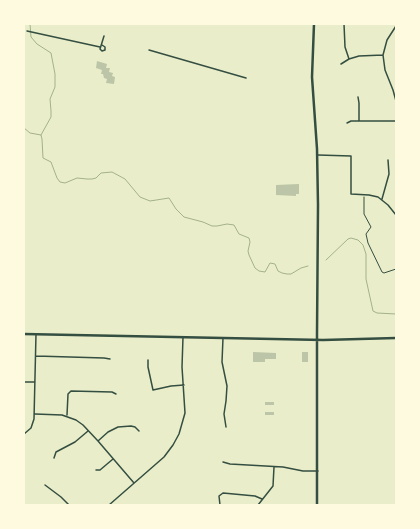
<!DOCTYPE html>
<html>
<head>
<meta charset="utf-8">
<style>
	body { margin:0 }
	#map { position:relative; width:420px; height:529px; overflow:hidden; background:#e9edc9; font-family:Figtree,sans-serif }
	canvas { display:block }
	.frame { position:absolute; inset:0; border:25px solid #fefae0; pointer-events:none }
</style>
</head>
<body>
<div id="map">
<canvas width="420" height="529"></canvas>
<div class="frame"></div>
</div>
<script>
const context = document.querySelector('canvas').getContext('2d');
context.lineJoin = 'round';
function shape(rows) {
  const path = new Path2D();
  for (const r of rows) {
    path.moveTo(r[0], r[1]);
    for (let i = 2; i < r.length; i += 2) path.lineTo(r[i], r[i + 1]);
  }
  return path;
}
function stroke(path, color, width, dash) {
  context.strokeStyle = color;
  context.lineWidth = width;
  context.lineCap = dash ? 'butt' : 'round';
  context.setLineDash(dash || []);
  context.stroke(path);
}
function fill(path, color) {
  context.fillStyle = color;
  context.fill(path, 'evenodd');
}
stroke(shape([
	[30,24,31,37,37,44,51,53,55,74,55,87,50,99,51,111,51,117,41,135],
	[24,128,30,133,41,135,42,139,43,158,51,162,57,178,60,182,65,183,77,178,87,179,92,179,96,178,101,173,112,172,125,179,140,197,150,201,169,198,176,209,184,217,203,222,212,226,217,226,227,224,234,225,239,234,249,238,250,242,248,251,249,255,255,268,259,271,265,272,270,263,275,264,278,271,282,273,287,274,291,274,301,268,308,266],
	[326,260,348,239,351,238,358,240,363,245,366,254,366,279,373,311,377,313,396,314]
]), '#a3b18a', 1);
fill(shape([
	[97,61,107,64,106,68,110,68,109,72,113,73,112,76,115,77,114,84,106,83,107,79,104,78,103,74,101,74,102,70,96,68],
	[299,184,299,194,296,194,296,196,276,195,276,185],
	[253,352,276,353,276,359,265,359,265,362,253,362],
	[302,352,308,352,308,362,302,362],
	[265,402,274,402,274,405,265,405],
	[265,412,274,412,274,415,265,415]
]), '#bcc5a7');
stroke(shape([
	[364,197,364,214,371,227,366,234,368,243,382,272,384,273,396,269]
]), '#344e41', 1);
stroke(shape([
	[27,31,100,47],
	[102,45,105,47,105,50,102,51,100,49,104,36],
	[149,50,246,78]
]), '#344e41', 1.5);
stroke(shape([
	[344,24,345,47,349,59],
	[396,26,387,40,383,55,385,70,393,90,396,101],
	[341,64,349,59,359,56,383,55],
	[358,97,359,103,359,121],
	[347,123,351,121,396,121],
	[318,155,351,156,351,194,369,195,378,197,388,205,396,215],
	[382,199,389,174,388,160],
	[223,338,222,362,227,386,226,401,224,414,226,427],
	[36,356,104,358,110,359],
	[148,360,148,367,153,390,171,386,184,385],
	[24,382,35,382],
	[35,414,62,415,76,420,83,425,98,441,134,483],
	[67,415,68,394,71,391,112,392,116,394],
	[24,434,31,428,34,419,36,334],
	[98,441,108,432,118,427,131,426,135,427,139,431],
	[54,458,56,452,75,442,88,431],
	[223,462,230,464,283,467,303,471,318,471],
	[96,470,100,470,113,459],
	[45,485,61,497,69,505],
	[109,505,164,457,173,445,179,434,185,413,182,367,183,337],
	[220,505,219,496,223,493,255,496,262,499],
	[258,505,273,486,274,467]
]), '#344e41', 1.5);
stroke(shape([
	[314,24,312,77,317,149,318,205,317,334,317,505],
	[24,334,323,340,396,338]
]), '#344e41', 2.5);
</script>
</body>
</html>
